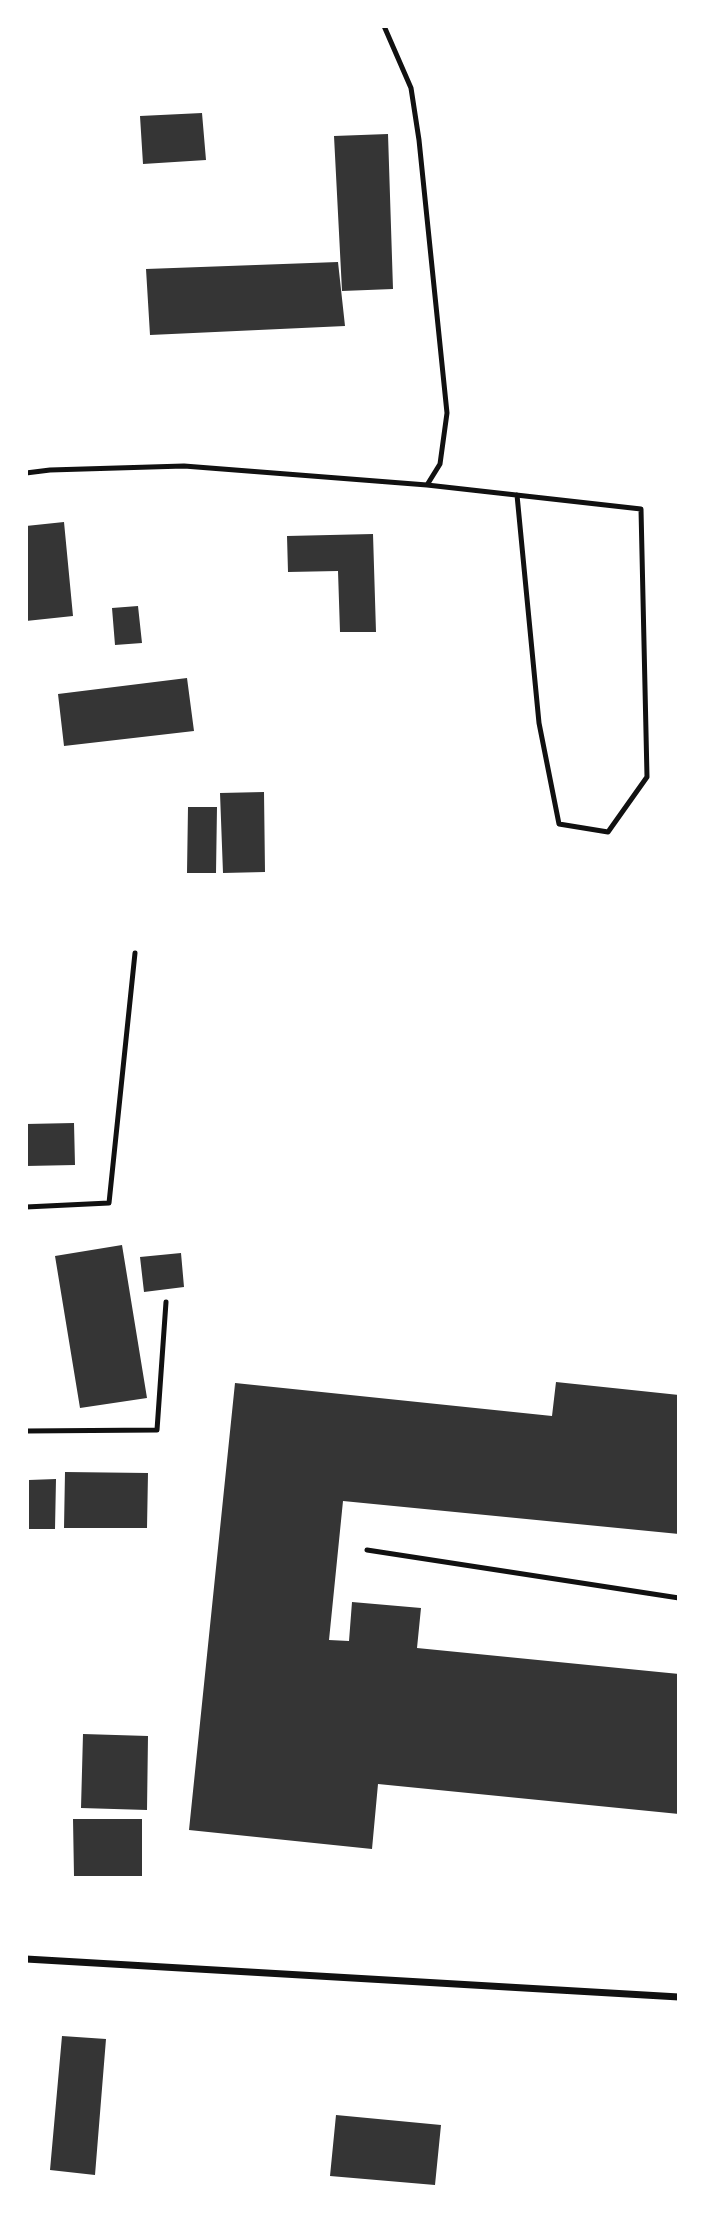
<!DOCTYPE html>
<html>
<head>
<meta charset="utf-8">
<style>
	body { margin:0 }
	#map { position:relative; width:705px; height:2219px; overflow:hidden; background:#fff; font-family:Ubuntu,sans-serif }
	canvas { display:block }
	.frame { position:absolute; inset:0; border:28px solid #fff; pointer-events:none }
</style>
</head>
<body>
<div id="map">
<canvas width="705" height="2219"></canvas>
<div class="frame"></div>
</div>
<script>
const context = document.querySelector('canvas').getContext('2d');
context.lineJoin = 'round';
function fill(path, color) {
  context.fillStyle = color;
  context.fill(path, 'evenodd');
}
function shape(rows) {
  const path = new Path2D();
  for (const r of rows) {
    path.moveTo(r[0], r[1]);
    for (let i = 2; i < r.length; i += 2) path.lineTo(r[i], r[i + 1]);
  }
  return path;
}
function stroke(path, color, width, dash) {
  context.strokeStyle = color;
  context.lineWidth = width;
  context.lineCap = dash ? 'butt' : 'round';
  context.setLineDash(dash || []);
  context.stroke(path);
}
fill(shape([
	[202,113,206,160,143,164,140,116],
	[388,134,393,289,342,291,334,136],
	[338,262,345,326,150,335,146,269],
	[64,522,73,616,26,621,26,526],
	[373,534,376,632,340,632,338,571,288,572,287,536],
	[138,606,142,643,115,645,112,608],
	[187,678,194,731,64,746,58,694],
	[264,792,265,872,223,873,220,793],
	[188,807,217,807,216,873,187,873],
	[74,1123,75,1165,26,1166,26,1124],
	[122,1245,147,1398,80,1408,55,1256],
	[181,1253,184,1287,144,1292,140,1257],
	[556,1382,679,1395,679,1534,343,1501,329,1640,349,1641,352,1602,421,1608,417,1648,679,1674,679,1814,378,1784,372,1849,189,1830,235,1383,552,1416],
	[65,1472,148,1473,147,1528,64,1528],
	[56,1479,55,1529,29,1529,29,1480],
	[83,1734,148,1736,147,1810,81,1808],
	[73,1819,142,1819,142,1876,74,1876],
	[62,2036,106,2039,95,2175,50,2170],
	[336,2115,441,2125,435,2185,330,2176]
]), '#353535');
stroke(shape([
	[26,473,50,470,184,466,427,485,440,464,447,413,419,140,411,88,384,26],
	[427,485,641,509,647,777,608,832,559,824,539,723,517,495],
	[26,1207,109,1203,135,953],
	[26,1431,157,1430,166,1302],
	[367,1550,679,1598]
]), '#111', 5);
stroke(shape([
	[26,1959,679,1997]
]), '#111', 7);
</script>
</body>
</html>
